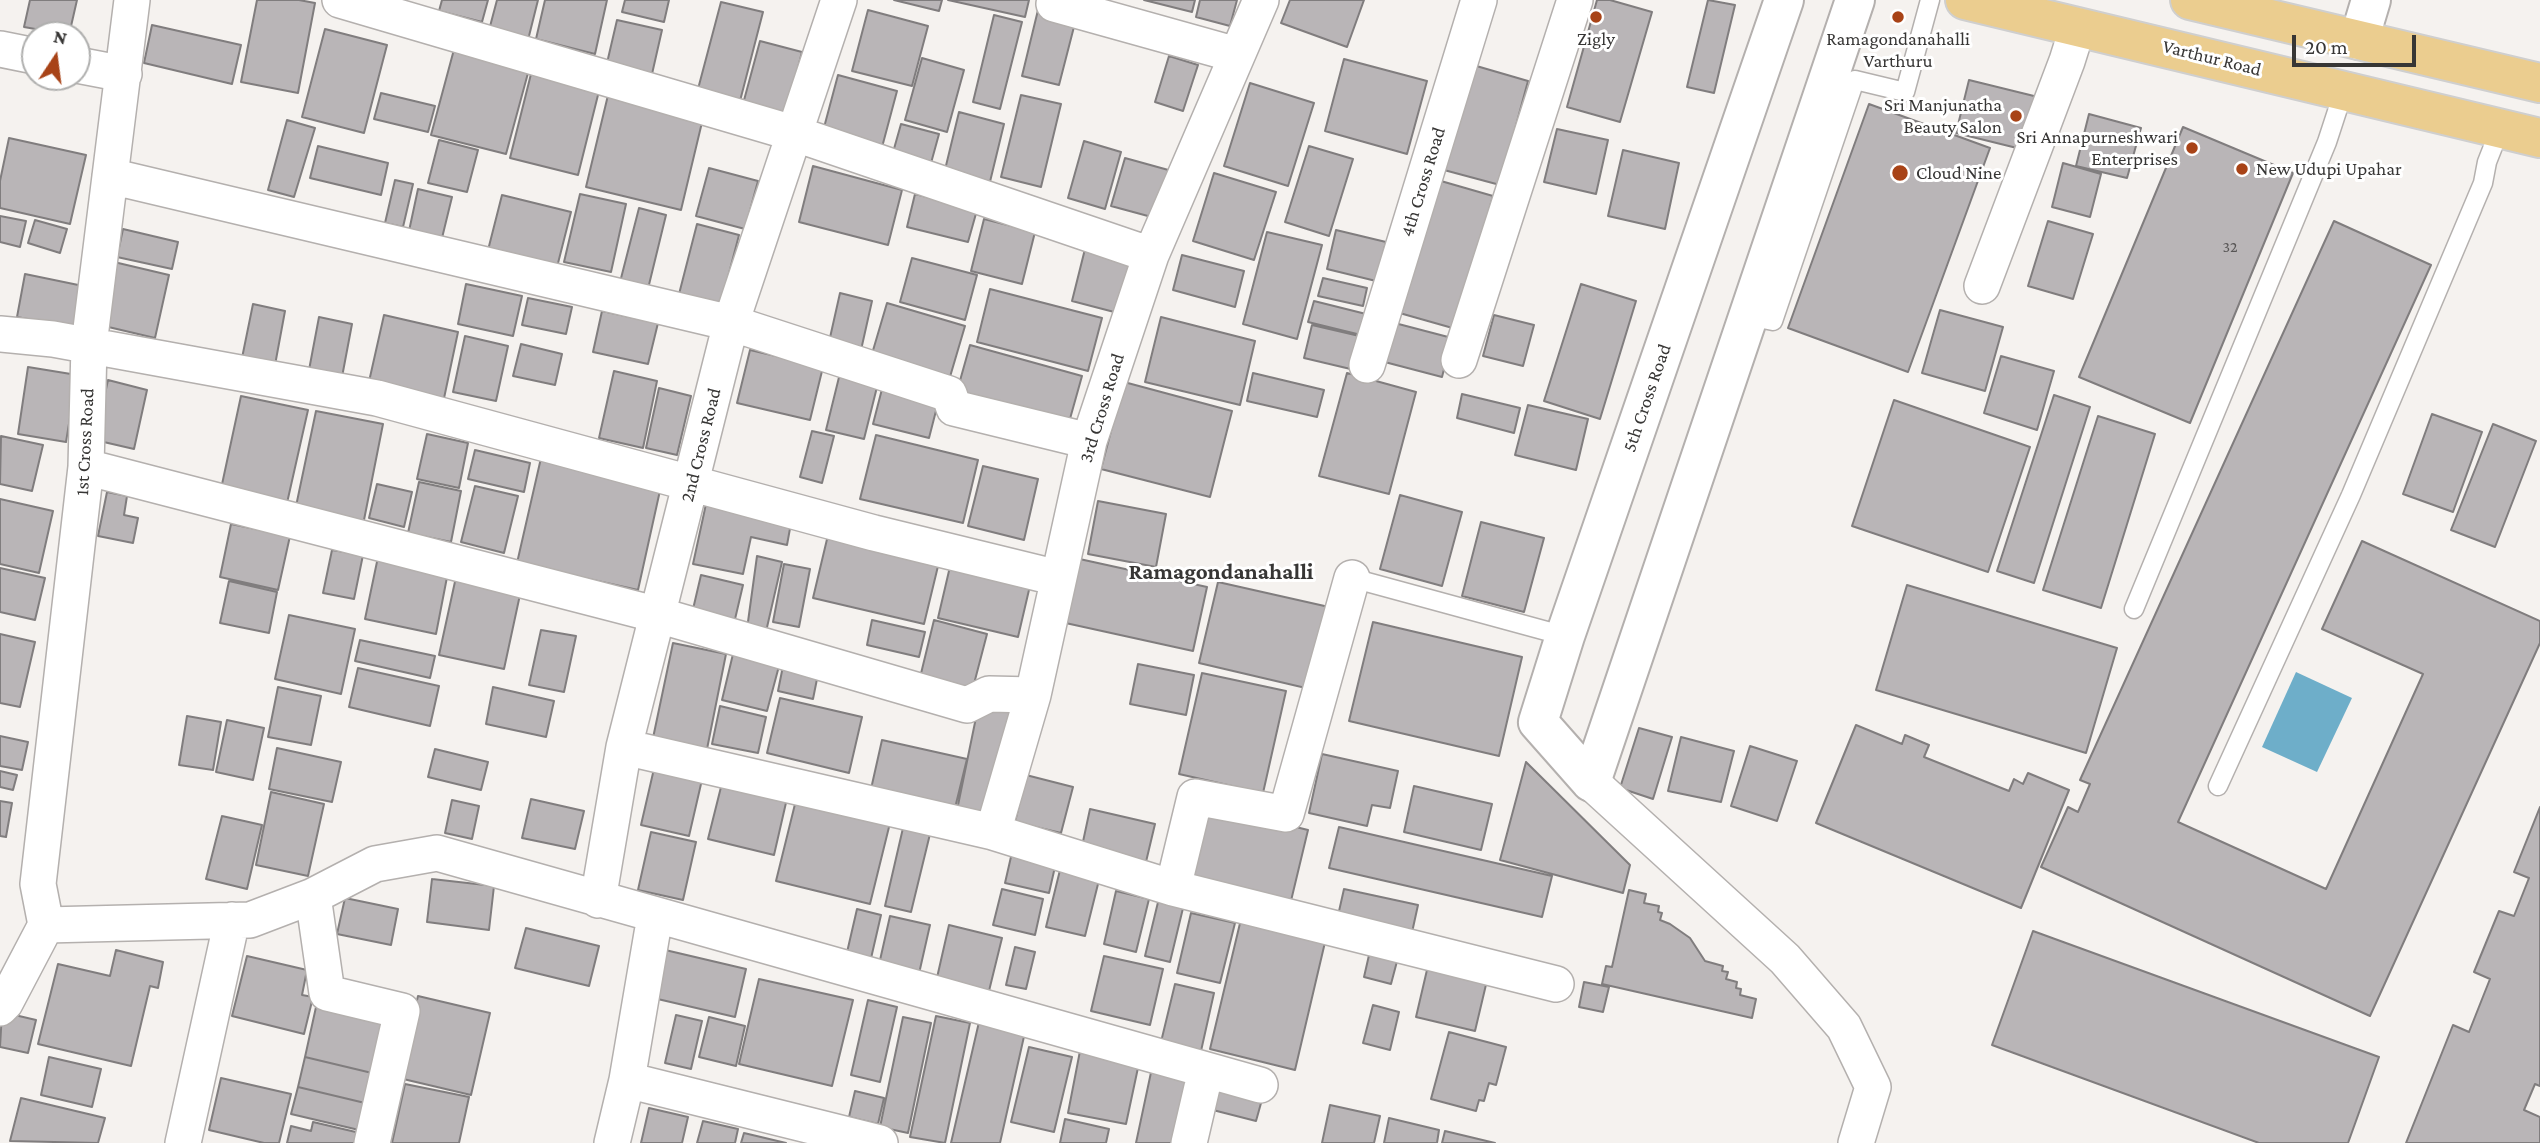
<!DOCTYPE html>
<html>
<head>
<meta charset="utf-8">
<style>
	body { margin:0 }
	#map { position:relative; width:2540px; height:1143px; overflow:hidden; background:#f5f2ef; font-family:"Crimson Pro",serif }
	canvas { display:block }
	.north { position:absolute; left:21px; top:21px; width:70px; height:70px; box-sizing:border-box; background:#fff; border:2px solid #afafae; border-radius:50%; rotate:13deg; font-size:19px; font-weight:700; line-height:28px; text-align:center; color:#373635 }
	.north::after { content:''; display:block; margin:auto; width:24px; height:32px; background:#a84317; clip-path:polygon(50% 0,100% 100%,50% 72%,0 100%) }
	.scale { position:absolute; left:2292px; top:35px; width:124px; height:32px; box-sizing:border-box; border:4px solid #373635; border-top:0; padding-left:9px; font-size:21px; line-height:24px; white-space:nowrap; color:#373635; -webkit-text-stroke:5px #fff; paint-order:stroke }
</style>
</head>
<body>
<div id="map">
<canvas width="2540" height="1143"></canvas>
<div class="north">N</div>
<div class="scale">20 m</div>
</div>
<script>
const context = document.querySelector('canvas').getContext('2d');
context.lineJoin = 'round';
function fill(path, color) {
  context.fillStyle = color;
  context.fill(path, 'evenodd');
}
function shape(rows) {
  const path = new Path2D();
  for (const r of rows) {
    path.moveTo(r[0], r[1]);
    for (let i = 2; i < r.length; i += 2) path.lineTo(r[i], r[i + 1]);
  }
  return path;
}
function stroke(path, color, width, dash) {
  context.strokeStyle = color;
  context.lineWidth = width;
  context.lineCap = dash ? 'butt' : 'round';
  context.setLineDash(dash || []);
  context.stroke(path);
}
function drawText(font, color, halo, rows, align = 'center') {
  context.font = font + ' "Crimson Pro",serif';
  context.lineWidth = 6;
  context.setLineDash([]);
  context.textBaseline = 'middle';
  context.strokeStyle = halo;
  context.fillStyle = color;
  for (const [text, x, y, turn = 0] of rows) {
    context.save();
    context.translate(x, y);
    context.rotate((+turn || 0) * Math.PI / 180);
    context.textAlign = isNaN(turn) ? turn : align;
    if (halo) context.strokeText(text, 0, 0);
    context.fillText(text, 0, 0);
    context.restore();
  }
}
fill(shape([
	[2296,672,2352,698,2317,772,2262,747]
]), '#6eaec9');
const building = shape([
	[30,0,77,0,69,35,24,27,30,0],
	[257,0,299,0,315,3,298,93,241,82,257,0],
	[442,0,488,0,482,22,439,11,442,0],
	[497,0,538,0,527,44,488,34,497,0],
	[545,0,607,0,595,54,536,39,545,0],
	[625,0,669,0,664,22,622,12,625,0],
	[894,0,942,0,939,11,894,0],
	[948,0,1029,0,1025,17,948,0],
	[1144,0,1195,0,1192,12,1144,0],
	[1200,0,1237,0,1230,26,1196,17,1200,0],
	[1290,0,1364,0,1347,47,1281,23,1290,0],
	[1597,0,1610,0,1652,12,1620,122,1567,107,1597,0],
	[1708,0,1735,5,1714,93,1687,87,1708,0],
	[721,2,763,12,740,101,698,89,721,2],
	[868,10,928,26,912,86,852,71,868,10],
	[1038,10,1076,19,1059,85,1022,76,1038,10],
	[994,15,1022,22,1000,109,973,102,994,15],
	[617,20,662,30,652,74,607,63,617,20],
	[152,25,241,45,232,84,144,63,152,25],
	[325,29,387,45,364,133,302,117,325,29],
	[760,41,802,52,786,115,743,104,760,41],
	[456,42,531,62,506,154,431,135,456,42],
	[1169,56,1198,65,1183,111,1155,102,1169,56],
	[922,58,964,70,947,132,905,120,922,58],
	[1344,59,1427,81,1407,154,1325,131,1344,59],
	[1473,65,1528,81,1500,185,1444,170,1473,65],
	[532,70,600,87,578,175,510,158,532,70],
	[838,75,897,91,881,151,822,135,838,75],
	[1969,80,2038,97,2025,150,1956,133,1969,80],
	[1250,83,1314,103,1288,186,1224,166,1250,83],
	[609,91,704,114,681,210,586,187,609,91],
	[381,93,435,106,428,132,374,119,381,93],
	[1021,95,1061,104,1041,187,1001,177,1021,95],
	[1869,104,1990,148,1908,372,1788,328,1869,104],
	[959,112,1004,124,988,190,943,178,959,112],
	[2089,114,2141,128,2127,178,2076,166,2089,114],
	[287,120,315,128,294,197,268,190,287,120],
	[901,124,939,134,928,174,890,163,901,124],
	[2183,127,2293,173,2190,423,2079,377,2183,127],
	[1557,129,1608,140,1596,194,1544,182,1557,129],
	[9,138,86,155,70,224,0,208,0,181,9,138],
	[439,140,478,150,467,192,428,183,439,140],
	[1084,141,1121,152,1105,209,1068,198,1084,141],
	[318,146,388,163,381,195,310,178,318,146],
	[1309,146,1353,159,1329,236,1285,222,1309,146],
	[1623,150,1679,163,1665,229,1608,216,1623,150],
	[1125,158,1172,171,1159,219,1111,206,1125,158],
	[2063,163,2101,174,2090,217,2052,207,2063,163],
	[813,166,902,190,888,245,799,222,813,166],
	[709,168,758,181,745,229,696,216,709,168],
	[1214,173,1276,192,1254,260,1193,241,1214,173],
	[1434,179,1493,196,1456,329,1396,312,1434,179],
	[395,180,413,184,403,227,385,223,395,180],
	[418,189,452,197,442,238,409,231,418,189],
	[580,194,626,204,611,272,564,262,580,194],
	[915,194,977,210,968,242,907,227,915,194],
	[502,195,571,212,555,275,486,258,502,195],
	[639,208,666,215,646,297,618,290,639,208],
	[0,216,26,221,20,247,0,242,0,216],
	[984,219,1035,232,1022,284,971,271,984,219],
	[35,220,67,229,60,253,28,243,35,220],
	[2048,221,2093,234,2073,299,2028,286,2048,221],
	[2334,221,2431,265,2178,822,2326,889,2423,674,2322,629,2362,541,2540,621,2540,643,2370,1016,2041,867,2068,807,2078,812,2090,784,2080,780,2334,221],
	[697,224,739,235,720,308,678,298,697,224],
	[123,229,178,242,172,269,117,257,123,229],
	[1336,230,1386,242,1376,281,1327,269,1336,230],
	[1267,232,1322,245,1297,339,1243,324,1267,232],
	[1086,245,1132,258,1118,313,1072,301,1086,245],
	[1182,255,1244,271,1235,307,1173,290,1182,255],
	[912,258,977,275,965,320,900,302,912,258],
	[114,262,169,275,155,338,100,325,114,262],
	[25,274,88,287,80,329,17,317,25,274],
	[1323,278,1367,288,1363,306,1318,296,1323,278],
	[466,284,522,296,513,336,458,324,466,284],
	[1581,284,1636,301,1600,419,1544,401,1581,284],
	[990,289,1102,318,1088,371,977,342,990,289],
	[840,293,872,301,859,359,827,351,840,293],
	[528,298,572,307,566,334,522,325,528,298],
	[1314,301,1366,314,1361,335,1308,322,1314,301],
	[887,303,965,326,947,387,869,364,887,303],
	[253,304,285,311,275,365,242,358,253,304],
	[1940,310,2003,327,1985,391,1922,373,1940,310],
	[602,311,658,323,648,364,593,352,602,311],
	[384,315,458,332,443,403,368,386,384,315],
	[1494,315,1534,325,1523,366,1483,356,1494,315],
	[319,317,352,324,342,377,309,370,319,317],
	[1161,317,1255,341,1240,405,1145,382,1161,317],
	[1387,321,1452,338,1442,377,1377,360,1387,321],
	[1312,325,1368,338,1359,371,1304,358,1312,325],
	[465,336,508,346,496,401,453,392,465,336],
	[521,344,562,354,555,385,513,376,521,344],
	[970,345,1082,376,1066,433,954,402,970,345],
	[750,350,823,367,810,420,737,403,750,350],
	[2001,356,2054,371,2037,430,1984,413,2001,356],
	[842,365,880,375,864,439,826,430,842,365],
	[28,367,77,375,66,442,18,434,28,367],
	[614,371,657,381,643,448,599,438,614,371],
	[1253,373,1324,390,1317,417,1247,401,1253,373],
	[1347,373,1416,392,1389,494,1319,476,1347,373],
	[108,380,147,390,134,449,95,440,108,380],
	[1124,382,1232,411,1210,497,1101,469,1124,382],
	[659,388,691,396,677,455,646,448,659,388],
	[882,389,938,403,929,438,873,424,882,389],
	[1462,394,1520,408,1514,433,1457,418,1462,394],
	[2054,395,2090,407,2034,583,1997,571,2054,395],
	[241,396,308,410,287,503,221,489,241,396],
	[1894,400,2030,447,1988,572,1852,526,1894,400],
	[1528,405,1588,419,1576,470,1515,455,1528,405],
	[316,411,383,424,363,525,295,511,316,411],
	[2432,414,2482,432,2453,512,2403,494,2432,414],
	[2098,416,2155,434,2101,608,2043,590,2098,416],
	[2493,424,2536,441,2495,547,2451,530,2493,424],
	[812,431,834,436,822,483,800,477,812,431],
	[427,434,468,443,459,488,417,479,427,434],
	[876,435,978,460,963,523,860,499,876,435],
	[1,436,43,445,32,491,0,484,1,436],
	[475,450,530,463,524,492,468,479,475,450],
	[541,458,661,486,638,590,517,563,541,458],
	[983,466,1038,479,1024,540,968,526,983,466],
	[419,482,461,491,451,542,408,533,419,482],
	[377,484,412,492,404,527,369,518,377,484],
	[475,486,518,496,504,553,461,542,475,486],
	[107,492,127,496,124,515,138,518,133,543,98,536,107,492],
	[1400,495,1462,512,1442,586,1380,569,1400,495],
	[0,499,53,511,39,573,0,564,0,499],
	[1098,501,1166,514,1156,567,1088,554,1098,501],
	[706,504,791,523,787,545,751,537,743,574,693,564,706,504],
	[1481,522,1544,538,1524,612,1462,596,1481,522],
	[231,524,290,536,278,590,220,577,231,524],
	[828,535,939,562,924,624,813,598,828,535],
	[332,550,363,555,354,599,323,593,332,550],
	[757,556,782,562,765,636,747,629,757,556],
	[378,557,448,572,436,634,365,619,378,557],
	[952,558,1032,577,1018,637,938,618,952,558],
	[1075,558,1207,587,1193,651,1061,622,1075,558],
	[784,564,810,569,799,627,773,622,784,564],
	[0,568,45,578,35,620,0,612,0,568],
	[701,575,743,585,732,632,690,622,701,575],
	[456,577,521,590,504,669,439,655,456,577],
	[229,581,277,592,269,633,220,623,229,581],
	[1218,582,1329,607,1310,689,1199,663,1218,582],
	[1907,585,2117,648,2086,753,1876,690,1907,585],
	[289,615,355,629,341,694,275,679,289,615],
	[872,620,925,632,919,657,867,645,872,620],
	[934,620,987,634,969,703,917,690,934,620],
	[1373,622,1522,657,1499,756,1349,721,1373,622],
	[541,630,576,636,564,692,529,685,541,630],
	[0,634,35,642,20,707,0,703,0,634],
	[360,640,435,656,430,678,355,661,360,640],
	[673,643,726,654,707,749,653,738,673,643],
	[733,654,779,666,767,711,722,700,733,654],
	[1138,664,1194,675,1186,715,1130,704,1138,664],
	[783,666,818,674,813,699,778,691,783,666],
	[358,668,439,686,430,726,349,707,358,668],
	[1202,673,1286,691,1263,793,1179,774,1202,673],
	[278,687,321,696,311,745,268,737,278,687],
	[493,687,554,701,546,737,486,724,493,687],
	[780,698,862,717,849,773,767,753,780,698],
	[979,703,1013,710,990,822,956,815,979,703],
	[720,706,766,717,758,753,712,744,720,706],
	[187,716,221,722,213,770,179,765,187,716],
	[227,720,264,728,253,780,216,772,227,720],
	[1856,725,1902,744,1905,735,1929,745,1924,757,2009,791,2014,779,2023,784,2028,773,2069,790,2021,908,1816,823,1856,725],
	[1639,728,1672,737,1653,799,1620,788,1639,728],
	[0,736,28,742,22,770,0,766,0,736],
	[1681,737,1734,751,1721,802,1668,791,1681,737],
	[882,740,967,759,955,808,871,789,882,740],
	[1750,746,1797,761,1777,821,1731,806,1750,746],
	[277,748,341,762,332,802,269,789,277,748],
	[435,749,488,762,481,790,428,777,435,749],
	[1322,754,1398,771,1390,808,1372,805,1367,826,1309,813,1322,754],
	[656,760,704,771,689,836,641,825,656,760],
	[1526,762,1630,865,1623,893,1500,860,1526,762],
	[0,771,17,775,13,790,0,787,0,771],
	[1026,775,1073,787,1061,833,1015,822,1026,775],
	[723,779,788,794,774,855,708,839,723,779],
	[1414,786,1492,804,1481,850,1404,832,1414,786],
	[271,792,324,804,308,876,256,865,271,792],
	[531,799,584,811,575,849,522,838,531,799],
	[452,800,479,806,472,839,445,833,452,800],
	[796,800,890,823,870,904,776,881,796,800],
	[0,801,12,803,6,837,0,836,0,801],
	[1210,806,1308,830,1290,905,1191,881,1210,806],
	[2540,807,2540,1086,2535,1084,2524,1110,2540,1117,2540,1143,2406,1143,2453,1025,2469,1032,2490,979,2474,972,2499,911,2514,916,2529,878,2514,872,2540,807],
	[1090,809,1155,824,1145,866,1081,851,1090,809],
	[222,816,262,825,247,889,206,879,222,816],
	[1339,827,1552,876,1542,917,1329,868,1339,827],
	[903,828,930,834,911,912,885,906,903,828],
	[651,832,696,842,683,900,638,890,651,832],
	[1013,848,1057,858,1049,893,1005,883,1013,848],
	[1061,866,1100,876,1085,936,1046,927,1061,866],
	[432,879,494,886,489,930,427,922,432,879],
	[1002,889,1043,899,1035,935,993,925,1002,889],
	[1344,889,1418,905,1411,937,1337,920,1344,889],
	[1629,890,1646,894,1644,903,1659,906,1658,912,1662,913,1660,920,1670,924,1690,938,1705,961,1723,966,1722,971,1728,972,1726,979,1737,982,1736,988,1741,989,1740,995,1756,999,1752,1018,1602,984,1606,966,1612,967,1629,890],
	[1116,891,1149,899,1136,952,1104,944,1116,891],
	[345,898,398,909,391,945,337,934,345,898],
	[1159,898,1184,904,1170,962,1145,956,1159,898],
	[857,909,881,915,869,967,845,961,857,909],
	[1191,913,1235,923,1220,983,1177,973,1191,913],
	[890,916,930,925,918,978,878,969,890,916],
	[1241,919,1326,938,1295,1070,1210,1049,1241,919],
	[949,925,1002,938,988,995,936,982,949,925],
	[526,928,599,946,589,986,515,968,526,928],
	[2033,931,2379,1057,2348,1143,2259,1143,1992,1045,2033,931],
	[1372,942,1400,950,1391,984,1364,977,1372,942],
	[1015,947,1035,952,1026,989,1006,985,1015,947],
	[661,949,746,969,735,1017,649,997,661,949],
	[116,950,163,962,158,988,150,986,131,1066,38,1044,58,964,110,976,116,950],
	[247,956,307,970,302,995,313,997,304,1034,232,1016,247,956],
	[1104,956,1163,969,1150,1025,1091,1011,1104,956],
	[1430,957,1489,972,1475,1031,1416,1017,1430,957],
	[759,979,853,1000,832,1086,739,1064,759,979],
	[1584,982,1609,987,1603,1012,1579,1007,1584,982],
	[1175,984,1214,993,1201,1051,1161,1042,1175,984],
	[418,996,490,1013,471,1095,399,1078,418,996],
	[318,998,386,1014,372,1073,305,1057,318,998],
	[868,1000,897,1007,880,1082,851,1075,868,1000],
	[1373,1005,1399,1012,1390,1050,1363,1043,1373,1005],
	[2,1012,36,1020,28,1053,0,1047,2,1012],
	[676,1015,702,1021,691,1069,665,1063,676,1015],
	[936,1016,970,1023,945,1143,910,1137,936,1016],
	[709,1017,745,1026,736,1066,699,1057,709,1017],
	[903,1017,931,1023,908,1133,880,1127,903,1017],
	[979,1022,1025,1032,1000,1143,951,1143,979,1022],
	[1449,1032,1506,1047,1496,1085,1489,1083,1484,1101,1479,1100,1476,1111,1431,1099,1449,1032],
	[1029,1047,1072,1057,1054,1132,1011,1122,1029,1047],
	[1080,1051,1139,1063,1126,1124,1068,1113,1080,1051],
	[49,1057,101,1069,92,1107,41,1095,49,1057],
	[305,1057,372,1073,365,1103,298,1087,305,1057],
	[1153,1063,1194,1072,1179,1143,1136,1143,1153,1063],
	[221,1078,291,1094,279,1143,264,1143,209,1130,221,1078],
	[405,1084,469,1097,459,1143,392,1143,405,1084],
	[1211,1084,1263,1096,1256,1121,1205,1108,1211,1084],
	[298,1087,365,1103,359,1130,291,1114,298,1087],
	[855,1091,884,1098,878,1124,849,1117,855,1091],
	[21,1098,105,1118,98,1143,10,1141,21,1098],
	[1330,1105,1380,1116,1374,1143,1322,1143,1330,1105],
	[649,1108,688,1117,682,1143,641,1143,649,1108],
	[1389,1118,1439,1130,1437,1143,1384,1143,1389,1118],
	[1065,1119,1109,1129,1106,1143,1060,1143,1065,1119],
	[703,1121,738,1129,735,1143,697,1143,703,1121],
	[313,1122,360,1133,358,1143,287,1143,291,1126,311,1131,313,1122],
	[1445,1131,1495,1143,1442,1143,1445,1131],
	[744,1133,786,1143,741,1143,744,1133]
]);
fill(building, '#b9b5b7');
stroke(building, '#807d7e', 2);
const service = shape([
	[1748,316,1773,321,1855,80,1905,92,1930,0],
	[1352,578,1565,636],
	[2134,609,2327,142,2344,90],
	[2218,786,2351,495,2483,183,2487,162,2500,129]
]);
const minor = shape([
	[340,0,793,133,1151,255],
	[1054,4,1237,55],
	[0,49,35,56],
	[77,65,124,74],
	[110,176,731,323,949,394,954,408,1089,441],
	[1982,286,2067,61,2078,26],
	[0,334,53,339,377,398,874,533,1058,578],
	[1459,360,1575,0],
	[1367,365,1479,0],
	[86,467,658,615,967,705,989,694,1033,695],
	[624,747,993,832,1173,888,1556,984],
	[1591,782,1785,959,1844,1027,1873,1087,1856,1143],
	[993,832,1033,695,1089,441,1151,255,1261,0],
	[1173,888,1195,797,1286,814,1352,578],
	[313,896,327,993,402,1011,372,1143],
	[598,900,624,747,731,323,839,0],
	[46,925,250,920,313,896,375,864,437,853,1260,1085],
	[0,1008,5,1003,46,925,38,884,86,467,89,345,132,0],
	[627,1080,880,1143],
	[183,1143,232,920],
	[612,1143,627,1080,655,916],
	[1189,1143,1206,1070]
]);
const tertiary = shape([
	[2359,40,2371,0],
	[1591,782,1538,722,1565,636,1784,0],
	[1591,782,1855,0]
]);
const primary = shape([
	[1965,0,2540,138],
	[2190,0,2540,83]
]);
stroke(service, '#b4b0ae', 21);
stroke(minor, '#b4b0ae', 38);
stroke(tertiary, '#b4b0ae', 42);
stroke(primary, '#cfcfcf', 42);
stroke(service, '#fff', 18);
stroke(minor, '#fff', 35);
stroke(tertiary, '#fff', 38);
stroke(primary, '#ebcd8f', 38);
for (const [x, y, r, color] of [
	[1596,17,7,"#a84317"],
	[1898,17,7,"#a84317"],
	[2016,116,7,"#a84317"],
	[2192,148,7,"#a84317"],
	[2242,169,7,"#a84317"],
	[1900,173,9,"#a84317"]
]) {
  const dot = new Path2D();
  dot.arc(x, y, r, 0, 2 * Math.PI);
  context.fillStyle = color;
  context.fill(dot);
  stroke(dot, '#fff', 2.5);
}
drawText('16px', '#585656', null, [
	["32",2230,247]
]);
drawText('19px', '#373635', '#fff', [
	["Zigly",1596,39],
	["Ramagondanahalli",1898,39],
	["Varthuru",1898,61],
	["Sri Manjunatha",2002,105,"right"],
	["Beauty Salon",2002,127,"right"],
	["Sri Annapurneshwari",2178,137,"right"],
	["Enterprises",2178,159,"right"],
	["New Udupi Upahar",2256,169,"left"],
	["Cloud Nine",1916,173,"left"]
]);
drawText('19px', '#373635', '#fff', [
	["Varthur Road",2212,58,14],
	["4th Cross Road",1423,182,-73],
	["5th Cross Road",1647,398,-71],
	["3rd Cross Road",1102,408,-73],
	["1st Cross Road",85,442,-87],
	["2nd Cross Road",701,445,-76]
]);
drawText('bold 23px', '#373635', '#fff', [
	["Ramagondanahalli",1221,572]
]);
</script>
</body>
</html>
